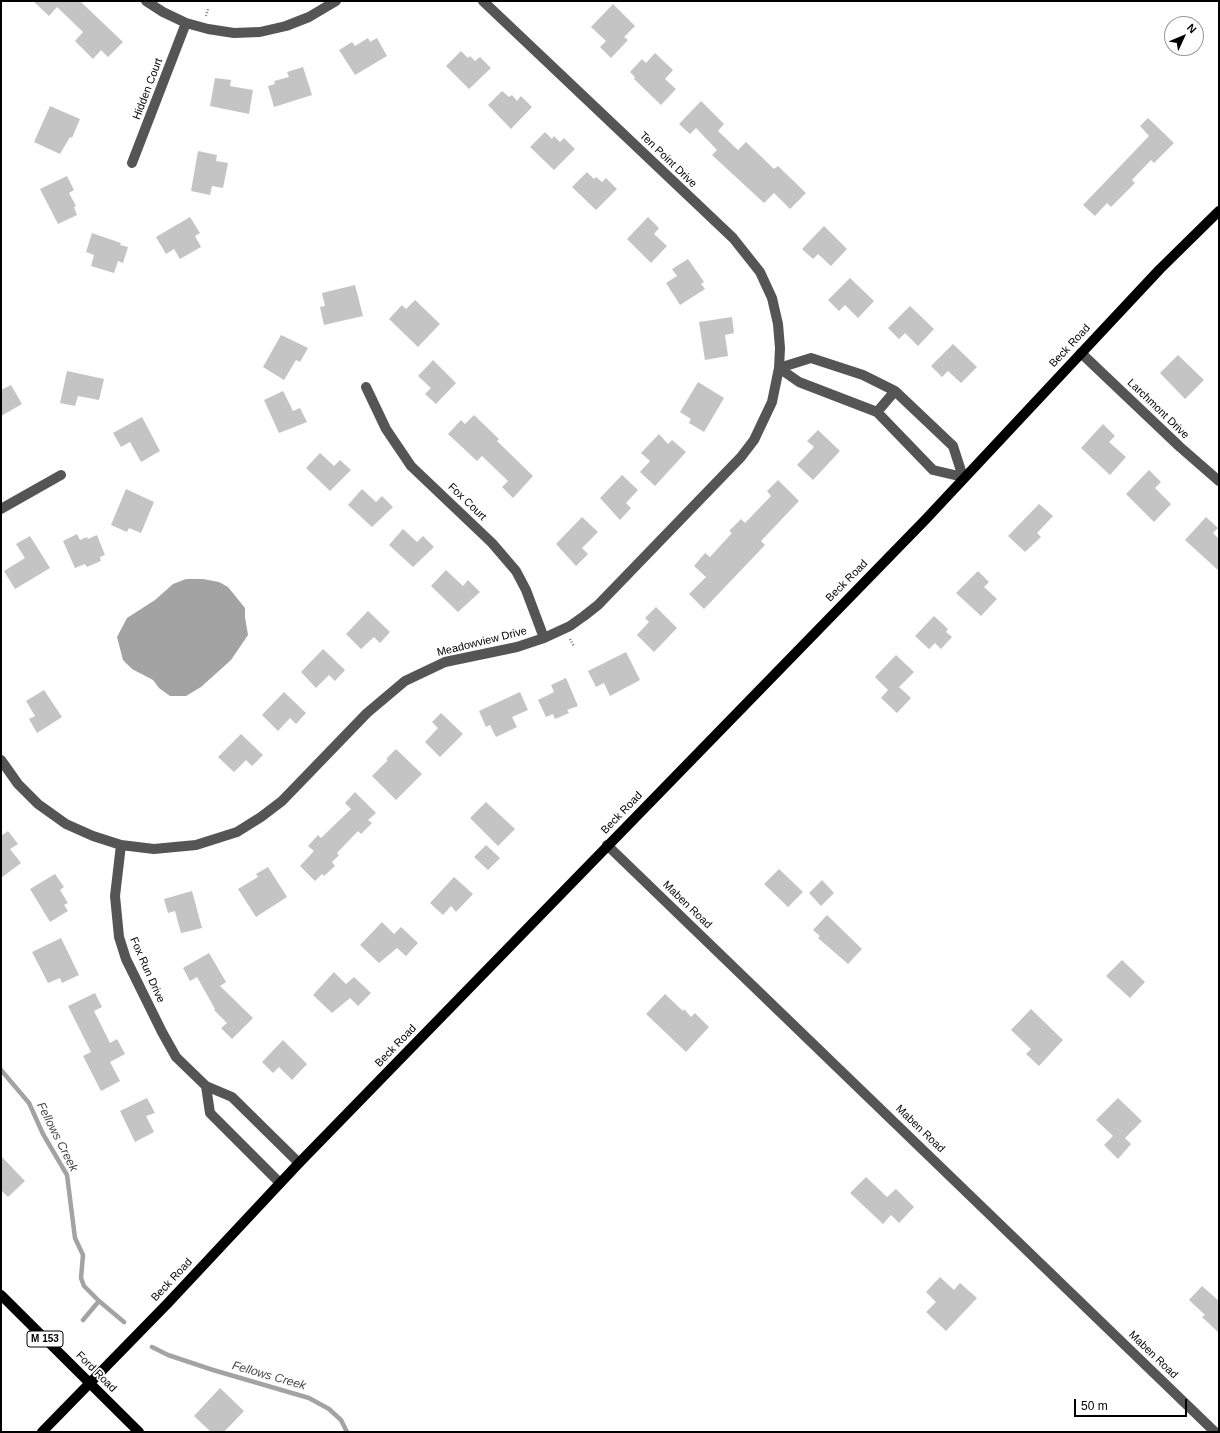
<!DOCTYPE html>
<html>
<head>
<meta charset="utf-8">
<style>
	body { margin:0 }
	#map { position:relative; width:1220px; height:1433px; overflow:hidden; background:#fff; font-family:Helvetica,sans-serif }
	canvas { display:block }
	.frame { position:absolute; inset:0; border:2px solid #000; pointer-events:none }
	.north { position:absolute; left:1164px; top:16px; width:40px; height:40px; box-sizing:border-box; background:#fff; border:1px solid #999; border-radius:50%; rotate:46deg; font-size:11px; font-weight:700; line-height:16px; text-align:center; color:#000 }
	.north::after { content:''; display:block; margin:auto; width:14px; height:18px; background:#000; clip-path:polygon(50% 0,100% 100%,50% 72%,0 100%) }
	.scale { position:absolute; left:1074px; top:1399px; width:113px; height:18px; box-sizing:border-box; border:2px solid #000; border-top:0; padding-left:5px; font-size:12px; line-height:14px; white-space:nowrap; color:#000; -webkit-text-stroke:3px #fff; paint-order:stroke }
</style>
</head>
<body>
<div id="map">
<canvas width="1220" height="1433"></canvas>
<div class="frame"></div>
<div class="north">N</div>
<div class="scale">50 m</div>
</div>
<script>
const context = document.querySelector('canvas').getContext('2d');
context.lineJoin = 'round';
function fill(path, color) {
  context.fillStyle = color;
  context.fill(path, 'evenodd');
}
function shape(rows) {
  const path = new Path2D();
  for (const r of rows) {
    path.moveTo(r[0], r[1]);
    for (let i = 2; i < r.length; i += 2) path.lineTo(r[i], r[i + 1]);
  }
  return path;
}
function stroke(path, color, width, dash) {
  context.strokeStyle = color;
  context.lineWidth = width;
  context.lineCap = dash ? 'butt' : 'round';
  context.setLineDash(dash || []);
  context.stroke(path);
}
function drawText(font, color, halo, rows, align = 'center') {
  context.font = font + ' Helvetica,sans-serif';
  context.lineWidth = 3.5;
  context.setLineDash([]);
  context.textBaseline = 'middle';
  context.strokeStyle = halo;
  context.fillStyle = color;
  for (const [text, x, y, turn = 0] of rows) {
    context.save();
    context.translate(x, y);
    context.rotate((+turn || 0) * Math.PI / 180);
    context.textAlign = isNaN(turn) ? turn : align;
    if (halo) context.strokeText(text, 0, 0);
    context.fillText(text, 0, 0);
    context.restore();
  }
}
fill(shape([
	[186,579,203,579,219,582,228,587,245,608,245,617,248,635,231,660,201,687,186,696,170,696,159,688,153,680,132,669,123,660,117,637,127,618,155,600,173,584]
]), '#a3a3a3');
stroke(shape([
	[1,1070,29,1103,43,1134,67,1175,75,1238,83,1255,81,1278,84,1286,99,1301,124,1322],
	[83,1320,99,1301],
	[152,1347,168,1355,213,1370,309,1398,329,1409,341,1420,347,1432]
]), '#a3a3a3', 4.5);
fill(shape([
	[33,1,80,1,123,42,108,57,101,50,93,59,75,41,83,32,57,7,49,16],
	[613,4,635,26,624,37,628,40,611,58,600,47,606,41,591,27],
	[368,38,370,42,377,38,387,56,355,75,339,50,352,42,355,46],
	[461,51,468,58,470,56,475,61,480,57,491,68,469,89,446,66],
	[655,53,673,70,665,79,676,89,661,105,634,79,635,77,630,72,642,59,646,63],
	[303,67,312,95,274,107,268,86,275,84,274,81,289,77,287,72],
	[215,78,231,80,230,86,253,90,249,114,210,106],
	[502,91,509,97,512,95,517,101,521,96,532,107,511,129,488,105],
	[701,101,724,124,718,131,738,150,746,142,774,169,778,166,806,193,790,209,774,193,764,203,712,155,717,150,696,128,690,134,679,124],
	[50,106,80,119,72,138,70,137,60,154,34,142],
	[1148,118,1174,143,1154,163,1151,160,1132,180,1135,183,1111,207,1107,203,1095,216,1083,205,1149,136,1140,126],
	[545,132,552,139,554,136,560,142,564,138,575,149,554,170,530,147],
	[198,151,217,155,216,161,228,163,223,188,212,186,210,195,191,191],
	[587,172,594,179,596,177,602,182,606,178,617,189,596,210,572,187],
	[67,176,74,190,69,193,76,206,74,207,77,215,58,224,40,189],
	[190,217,200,233,195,236,201,247,180,259,174,249,166,254,156,237],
	[648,217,659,228,654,234,667,246,651,263,627,239],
	[824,226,847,249,831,266,818,254,813,259,802,249],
	[92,233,121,243,120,245,128,247,123,263,118,261,114,273,91,266,94,255,86,252],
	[688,259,704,282,701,284,705,289,680,305,666,283,677,276,672,269],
	[850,278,874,301,858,318,845,305,839,311,828,300],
	[355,285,363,316,324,325,320,307,325,306,322,293],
	[415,300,440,324,418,347,389,319,402,305,406,309],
	[910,306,934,329,918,346,905,333,899,339,888,328],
	[732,317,734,333,725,335,728,356,705,360,699,322],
	[281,335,308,348,300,362,296,360,284,380,263,367],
	[953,344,977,367,961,383,948,371,942,377,931,366],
	[1178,355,1204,380,1185,399,1160,373],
	[433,360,456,383,436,404,425,394,431,388,418,376],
	[67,371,104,379,99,400,78,396,75,406,60,403],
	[698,382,724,398,704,432,689,423,691,419,680,412],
	[11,385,22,404,1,416,1,390],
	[283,391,293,411,300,408,307,422,279,433,264,400],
	[474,415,499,439,497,441,533,476,513,498,502,487,508,481,482,456,477,461,448,434,461,420,465,424],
	[142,417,160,451,141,462,130,442,121,447,113,433],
	[1103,424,1115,436,1109,442,1126,457,1110,475,1081,448],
	[818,430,840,451,813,480,797,465,814,447,807,441],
	[659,434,668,444,672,440,686,452,655,486,640,472,650,461,641,453],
	[320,453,334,466,340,460,351,470,330,491,306,468],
	[1149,470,1161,482,1155,488,1171,504,1154,522,1126,494],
	[622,475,638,490,626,503,631,508,620,520,600,498],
	[778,480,799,501,761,541,765,545,704,609,689,594,706,577,694,566,705,553,710,557,732,533,729,531,741,519,745,523,771,496,767,491],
	[126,489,154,502,141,533,129,528,127,532,111,525],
	[362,489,376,502,382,496,393,507,372,527,348,505],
	[1039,504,1053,516,1037,533,1041,537,1025,552,1008,536],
	[582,517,598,532,582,548,588,554,576,566,556,544],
	[1206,517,1218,528,1213,533,1219,539,1219,571,1185,540],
	[403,529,417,542,423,536,434,547,413,567,389,545],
	[77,534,80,540,87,537,88,539,97,535,105,555,100,557,101,561,87,567,85,564,75,568,63,541],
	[30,536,50,568,15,589,4,571,25,558,16,544],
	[446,570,463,586,468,580,480,592,458,612,431,586],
	[978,571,989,582,984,587,997,599,981,616,956,593],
	[656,607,677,628,654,652,637,635,649,622,645,618],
	[368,611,390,632,380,643,374,637,361,649,346,634],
	[934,616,948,629,946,632,952,637,941,649,935,643,929,649,915,636],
	[323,649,345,670,335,681,329,675,316,688,301,672],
	[626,652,640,680,610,696,604,683,596,687,588,671],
	[896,655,914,672,899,687,911,698,897,713,881,698,888,690,875,677],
	[566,678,578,706,567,710,569,713,555,719,553,714,546,717,538,700,554,692,551,685],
	[44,690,62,717,37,733,29,719,35,716,26,701],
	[284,692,306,713,296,724,290,718,278,731,262,715],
	[520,692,528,710,512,717,517,727,496,737,490,725,486,727,479,711],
	[441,713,463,734,440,757,425,742,438,728,432,722],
	[241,734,263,755,252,766,246,760,234,772,218,757],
	[396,749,422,774,396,800,372,776,388,760,386,759],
	[355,792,376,813,368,820,372,823,361,834,358,831,337,853,339,855,332,862,335,866,324,876,322,874,315,881,300,866,314,851,308,846,318,835,321,838,351,809,345,803],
	[486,802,515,829,498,846,470,818],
	[8,831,18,844,10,849,21,863,1,878,1,836],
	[486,845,500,858,488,870,474,857],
	[268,867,287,897,256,917,238,889,258,877,256,874],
	[779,869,803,892,788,907,764,884],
	[55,874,64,887,60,890,68,903,64,905,68,911,50,922,30,889],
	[454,877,473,894,456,912,451,906,443,915,430,903],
	[822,880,834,893,821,906,809,893],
	[192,891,202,928,181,933,175,911,168,913,164,899],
	[827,915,862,949,848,964,818,938,820,936,813,930],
	[382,922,394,934,401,927,418,943,406,956,397,948,379,963,360,945],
	[61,938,79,975,62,983,60,978,48,983,32,952],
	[209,953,226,982,220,986,253,1018,232,1039,221,1028,227,1023,214,1010,215,1009,197,977,190,981,183,968],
	[1122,960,1145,982,1130,998,1106,976],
	[334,972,346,984,354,977,371,993,358,1006,350,998,332,1013,313,995],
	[95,993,102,1007,94,1011,110,1043,117,1039,125,1054,110,1062,120,1081,101,1091,83,1056,91,1052,68,1006],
	[665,994,683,1011,684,1009,691,1017,695,1013,709,1027,686,1052,646,1014],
	[1031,1009,1063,1040,1039,1066,1026,1054,1031,1049,1011,1030],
	[283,1040,307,1064,292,1080,279,1067,273,1073,262,1062],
	[147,1098,155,1113,146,1116,154,1132,135,1142,120,1111],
	[1118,1098,1142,1121,1125,1138,1131,1144,1118,1159,1104,1145,1113,1136,1096,1120],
	[1,1156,25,1181,8,1197,1,1190],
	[866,1177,887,1197,896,1189,914,1207,899,1223,891,1215,883,1224,850,1193],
	[940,1277,954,1290,960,1283,977,1298,946,1331,926,1312,936,1302,926,1292],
	[1202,1286,1219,1301,1219,1333,1202,1317,1205,1315,1189,1300],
	[220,1388,244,1411,224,1432,211,1432,194,1416]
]), '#c4c4c4');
stroke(shape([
	[206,16,208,9],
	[570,639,574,646]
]), '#777', 2.5, [1, 2]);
stroke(shape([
	[146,1,163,12,186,23,208,29,234,33,260,32,286,26,309,17,336,1],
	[132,163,186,23],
	[1081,353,1180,447,1219,481],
	[779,368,811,358,863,375,895,391,953,446,963,477],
	[779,368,799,382,877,412,933,470,963,477],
	[366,387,386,429,411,466,492,543,516,571,526,590,544,638],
	[877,412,895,391],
	[1,509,61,475],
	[1,760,18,784,38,804,66,824,93,836,121,845,154,849,196,845,237,832,261,817,282,801,367,713,405,681,445,662,517,647,544,638,570,626,584,616,598,605,741,457,754,440,772,402,779,368,780,348,778,324,772,298,760,272,733,238,483,1],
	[121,845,115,896,119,937,126,959,162,1032,176,1057,206,1086,232,1097,299,1163],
	[607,845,1215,1432],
	[206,1086,210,1113,280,1183]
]), '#555', 10);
stroke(shape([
	[1,1295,139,1432],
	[42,1432,168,1303,299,1163,926,519,1160,269,1219,211]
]), '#000', 10);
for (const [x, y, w] of [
	[45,1339,36]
]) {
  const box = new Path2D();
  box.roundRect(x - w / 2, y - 8, w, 16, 3);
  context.fillStyle = '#fff';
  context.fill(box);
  stroke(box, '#000', 1);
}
drawText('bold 10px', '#000', null, [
	["M 153",45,1339]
]);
drawText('11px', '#000', '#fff', [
	["Hidden Court",148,89,-69],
	["Ten Point Drive",668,160,44],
	["Beck Road",1070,346,-47],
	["Larchmont Drive",1158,409,44],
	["Fox Court",467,502,44],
	["Beck Road",847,581,-45],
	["Meadowview Drive",482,642,-14],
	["Beck Road",622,813,-46],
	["Maben Road",687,905,44],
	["Fox Run Drive",147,970,66],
	["Beck Road",396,1046,-46],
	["Maben Road",920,1129,44],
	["Beck Road",172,1280,-47],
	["Maben Road",1153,1355,44],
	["Ford Road",96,1372,45]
]);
drawText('italic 12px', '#444', '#fff', [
	["Fellows Creek",57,1137,63],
	["Fellows Creek",269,1376,16]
]);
</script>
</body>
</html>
